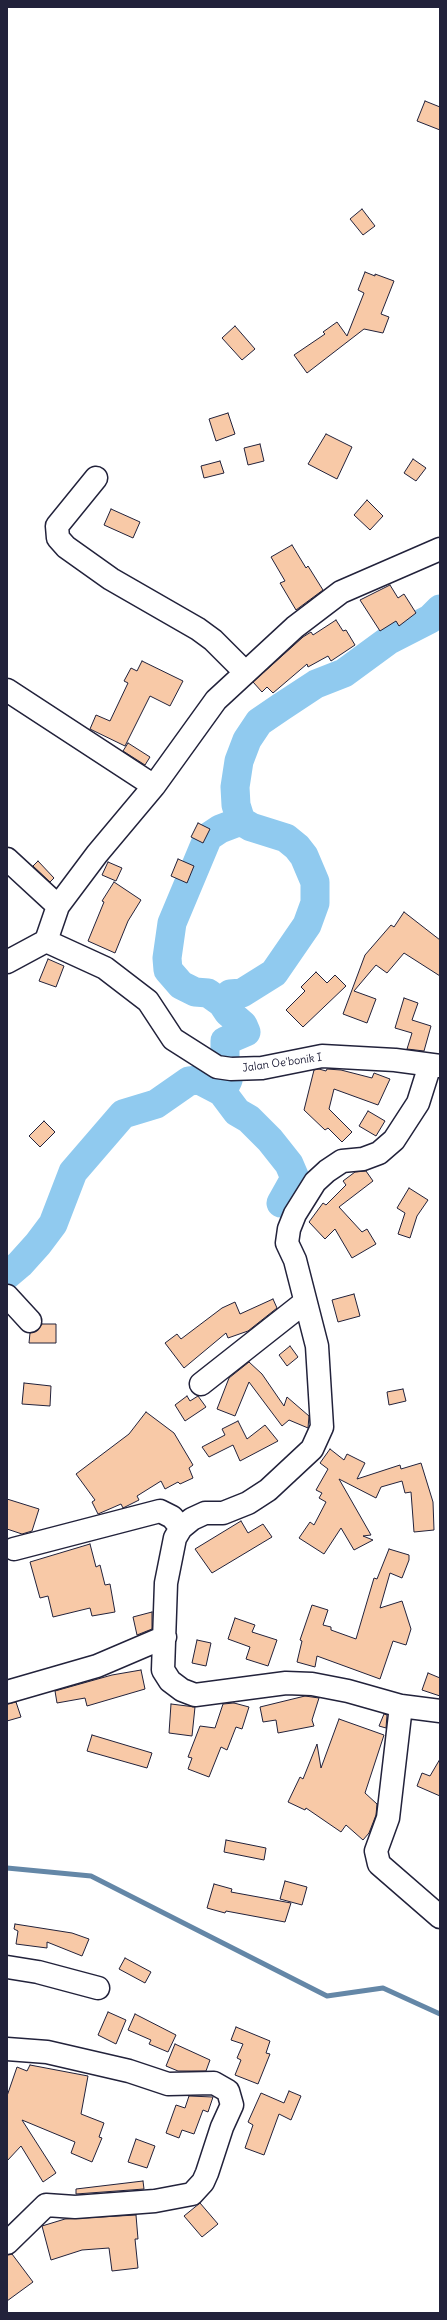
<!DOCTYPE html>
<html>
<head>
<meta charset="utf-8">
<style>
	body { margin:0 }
	#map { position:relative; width:447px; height:2320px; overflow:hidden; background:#fff; font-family:Delius,sans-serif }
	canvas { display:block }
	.frame { position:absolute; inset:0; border:8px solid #22223b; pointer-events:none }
</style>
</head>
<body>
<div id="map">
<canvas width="447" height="2320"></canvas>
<div class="frame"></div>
</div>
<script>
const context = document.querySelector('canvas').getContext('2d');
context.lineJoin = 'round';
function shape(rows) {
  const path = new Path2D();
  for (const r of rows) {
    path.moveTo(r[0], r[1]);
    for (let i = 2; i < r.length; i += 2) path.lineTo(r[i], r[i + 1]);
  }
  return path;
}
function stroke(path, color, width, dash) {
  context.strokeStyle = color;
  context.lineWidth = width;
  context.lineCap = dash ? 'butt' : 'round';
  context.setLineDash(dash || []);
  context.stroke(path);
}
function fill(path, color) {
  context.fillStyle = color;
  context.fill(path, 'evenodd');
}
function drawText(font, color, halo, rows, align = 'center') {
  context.font = font + ' Delius,sans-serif';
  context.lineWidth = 3;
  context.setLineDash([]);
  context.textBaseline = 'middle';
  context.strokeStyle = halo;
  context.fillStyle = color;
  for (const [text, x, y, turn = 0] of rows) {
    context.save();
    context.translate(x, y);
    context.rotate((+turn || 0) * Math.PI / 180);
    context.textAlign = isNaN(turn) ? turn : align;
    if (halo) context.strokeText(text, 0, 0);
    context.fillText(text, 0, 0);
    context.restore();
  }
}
stroke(shape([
	[7,1868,91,1876,327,1996,383,1988,440,2014]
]), '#6487a7', 5);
stroke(shape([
	[222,1003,208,993,195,992,181,985,168,970,167,958,172,923,208,837,220,829,241,821],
	[222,1092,237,1112,249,1119,270,1140,289,1164,295,1178,281,1203],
	[7,1275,20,1264,38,1244,53,1224,73,1172,123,1114,156,1104,189,1081,199,1080,222,1092,228,1080,221,1071,225,1060,225,1041,246,1032,243,1025,228,1012,222,1003,230,994,242,993,274,973,307,925,315,903,315,882,304,856,297,847,286,838,251,827,241,821,236,805,235,787,239,761,247,740,259,722,281,707,316,684,344,673,389,640,430,619,440,609]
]), '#90caef', 29);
const building = shape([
	[425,101,440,107,440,130,417,121,425,101],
	[362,209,375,226,363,235,350,219,362,209],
	[365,272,375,276,375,274,394,281,381,314,389,317,383,333,364,329,307,373,294,355,325,334,323,332,337,322,347,336,364,293,358,290,365,272],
	[235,326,255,349,242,360,222,338,235,326],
	[228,413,235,434,216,441,209,419,228,413],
	[326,434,352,447,337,479,308,464,326,434],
	[260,444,264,461,248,465,244,448,260,444],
	[413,459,426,468,416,481,404,473,413,459],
	[220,461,224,473,204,478,201,466,220,461],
	[367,500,383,516,370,530,354,515,367,500],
	[111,509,140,522,133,538,104,525,111,509],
	[292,545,306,568,308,566,323,590,296,610,280,583,285,581,271,557,292,545],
	[390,585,398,598,404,594,416,613,399,626,396,621,380,631,360,600,390,585],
	[336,620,343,631,346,630,355,645,331,661,328,656,308,667,307,664,273,693,267,687,262,692,253,682,303,637,311,632,313,635,336,620],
	[142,661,183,681,170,706,150,696,125,746,90,729,96,715,110,721,128,683,124,681,131,668,137,671,142,661],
	[128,743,150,757,145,765,123,751,128,743],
	[198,823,210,829,203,843,191,837,198,823],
	[178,859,194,866,187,883,171,876,178,859],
	[38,861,54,878,50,882,33,866,38,861],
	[108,862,122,868,116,881,102,875,108,862],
	[114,882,141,900,128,921,115,953,88,941,104,902,102,901,114,882],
	[404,912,440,940,440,976,404,953,387,973,376,965,354,991,376,999,367,1023,343,1014,365,955,391,925,394,927,404,912],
	[48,959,64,966,56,987,39,981,48,959],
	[316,972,327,983,335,975,346,986,303,1027,286,1010,305,991,301,987,316,972],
	[404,998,418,1003,412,1020,431,1026,424,1051,407,1049,412,1033,395,1028,404,998],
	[319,1069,326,1071,327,1069,341,1070,372,1078,374,1073,390,1079,378,1105,334,1089,329,1109,352,1132,342,1142,328,1128,325,1130,304,1110,314,1070,319,1069],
	[368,1111,385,1121,376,1136,359,1126,368,1111],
	[44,1121,55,1132,40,1147,29,1136,44,1121],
	[366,1171,373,1181,339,1207,362,1232,367,1229,376,1244,352,1258,335,1229,325,1239,309,1222,323,1203,326,1205,346,1185,343,1181,355,1172,366,1171],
	[409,1188,428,1200,417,1216,410,1238,398,1234,405,1213,397,1208,409,1188],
	[354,1294,360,1316,338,1322,332,1300,354,1294],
	[273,1299,277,1308,248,1331,228,1338,226,1333,184,1368,165,1343,177,1334,181,1339,222,1308,235,1302,240,1314,273,1299],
	[42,1324,56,1324,56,1343,29,1343,30,1333,38,1330,42,1324],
	[290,1346,298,1357,287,1366,279,1355,290,1346],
	[249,1362,262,1374,284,1406,287,1397,309,1416,308,1428,289,1420,282,1426,249,1382,235,1416,217,1409,229,1378,249,1362],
	[24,1383,51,1386,50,1406,22,1404,24,1383],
	[403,1389,406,1401,389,1405,387,1392,403,1389],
	[187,1396,190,1401,198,1396,206,1407,185,1421,175,1405,187,1396],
	[146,1412,174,1433,193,1465,189,1468,193,1478,180,1484,178,1482,165,1489,161,1481,137,1496,139,1500,123,1508,121,1504,98,1514,92,1502,95,1500,76,1474,129,1434,146,1412],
	[238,1421,247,1439,265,1425,278,1441,240,1461,233,1445,209,1457,202,1447,225,1435,222,1429,238,1421],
	[330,1449,344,1460,347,1454,365,1463,357,1479,400,1465,401,1469,421,1463,433,1502,434,1530,414,1532,411,1492,405,1493,402,1481,381,1487,376,1498,339,1479,371,1535,363,1536,373,1540,354,1550,341,1528,324,1554,299,1538,310,1522,314,1525,326,1502,319,1498,322,1493,316,1490,328,1469,320,1463,330,1449],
	[7,1499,39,1509,32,1531,22,1534,7,1529,7,1499],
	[241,1521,248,1533,263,1524,272,1537,212,1573,195,1549,241,1521],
	[90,1544,96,1567,100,1565,105,1585,110,1584,115,1612,92,1616,90,1608,53,1617,48,1596,40,1598,30,1562,90,1544],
	[389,1549,409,1555,409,1560,402,1578,390,1573,380,1608,402,1601,411,1629,406,1645,393,1641,380,1679,317,1656,315,1667,297,1662,302,1641,300,1640,312,1605,328,1610,323,1625,331,1627,331,1630,356,1639,374,1578,377,1579,389,1549],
	[152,1612,152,1629,137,1635,133,1617,152,1612],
	[235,1618,255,1625,252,1632,277,1640,268,1666,246,1659,250,1647,228,1639,235,1618],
	[197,1640,211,1643,206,1666,192,1663,197,1640],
	[141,1670,145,1689,87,1706,85,1698,57,1703,55,1691,112,1675,141,1670],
	[428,1673,440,1678,440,1696,422,1690,428,1673],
	[305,1696,319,1698,312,1720,314,1726,278,1733,276,1720,263,1722,260,1707,305,1696],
	[16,1702,21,1717,7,1721,7,1704,16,1702],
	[234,1703,249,1707,242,1729,236,1727,227,1750,221,1747,209,1777,188,1769,192,1758,188,1757,200,1726,215,1728,223,1704,234,1703],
	[171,1704,195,1707,192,1736,169,1733,171,1704],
	[384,1714,387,1715,386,1728,379,1726,384,1714],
	[339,1719,384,1735,365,1793,377,1804,376,1815,369,1833,363,1840,346,1825,341,1832,306,1808,305,1810,288,1802,300,1777,303,1779,317,1744,321,1768,339,1719],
	[92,1735,152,1753,147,1768,87,1751,92,1735],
	[440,1759,440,1796,417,1786,422,1773,430,1776,440,1759],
	[226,1840,266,1848,264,1860,224,1852,226,1840],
	[285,1881,307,1887,302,1905,280,1899,285,1881],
	[214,1884,232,1889,231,1892,291,1903,285,1922,226,1911,225,1913,207,1908,214,1884],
	[15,1924,72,1933,89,1939,82,1956,47,1942,47,1948,16,1944,18,1931,14,1929,15,1924],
	[125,1958,151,1972,145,1983,119,1969,125,1958],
	[108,2012,126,2020,116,2044,98,2035,108,2012],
	[135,2014,176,2035,168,2052,149,2044,151,2040,128,2030,135,2014],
	[236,2027,270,2041,266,2053,270,2054,258,2084,235,2075,241,2060,237,2058,243,2044,231,2040,236,2027],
	[175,2044,210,2060,206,2071,178,2071,166,2066,175,2044],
	[30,2065,88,2076,81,2114,104,2123,99,2137,102,2138,92,2162,71,2153,75,2142,22,2120,56,2173,43,2182,21,2146,7,2161,7,2096,17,2067,27,2071,30,2065],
	[289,2091,301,2096,291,2120,279,2114,264,2155,245,2148,253,2125,248,2122,261,2093,284,2103,289,2091],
	[189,2096,213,2097,208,2112,203,2110,194,2134,182,2130,179,2138,166,2133,176,2105,185,2108,189,2096],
	[136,2139,155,2146,147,2168,128,2162,136,2139],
	[143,2181,144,2189,76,2194,76,2189,143,2181],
	[200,2203,218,2224,202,2237,184,2216,200,2203],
	[136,2215,138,2239,135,2239,138,2268,112,2271,109,2248,82,2250,51,2260,42,2226,65,2219,136,2215],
	[12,2254,33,2282,7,2301,7,2255,12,2254]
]);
fill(building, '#f8c9a7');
stroke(building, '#22223b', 1);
const minor = shape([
	[96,478,57,526,58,538,66,547,111,579,198,629,213,640,245,672],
	[7,690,154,786],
	[7,859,58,906],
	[46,941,58,906,97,854,154,786,216,700,295,627,341,592,440,549],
	[7,962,46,941,105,968,148,1001,173,1039,217,1067,231,1069,262,1068,322,1056,395,1060,440,1066],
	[430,1065,418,1103,394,1140,379,1153,363,1159,342,1161,327,1171,315,1182,295,1214,289,1229,287,1243,295,1260,317,1346,322,1427,312,1449,268,1490,248,1503,223,1513,205,1513,192,1519,181,1528,175,1538,166,1583,163,1670,170,1681,182,1690,195,1695,286,1683,312,1684,348,1691,401,1706,440,1711],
	[7,1296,30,1321],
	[201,1384,305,1302],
	[14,1549,160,1511,172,1517,181,1528],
	[7,1692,97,1666,165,1637],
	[401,1706,388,1818,376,1851,379,1864,440,1917],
	[7,1967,38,1972,98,1988],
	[7,2049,47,2052,129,2071,168,2084,214,2083,228,2091,232,2105,222,2127,207,2173,203,2182,192,2194,155,2201,75,2207,46,2205,7,2243]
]);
stroke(minor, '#22223b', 25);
stroke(minor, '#fff', 22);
drawText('11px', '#22223b', '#fff', [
	["Jalan Oe'bonik I",282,1063,-8]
]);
</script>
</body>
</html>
